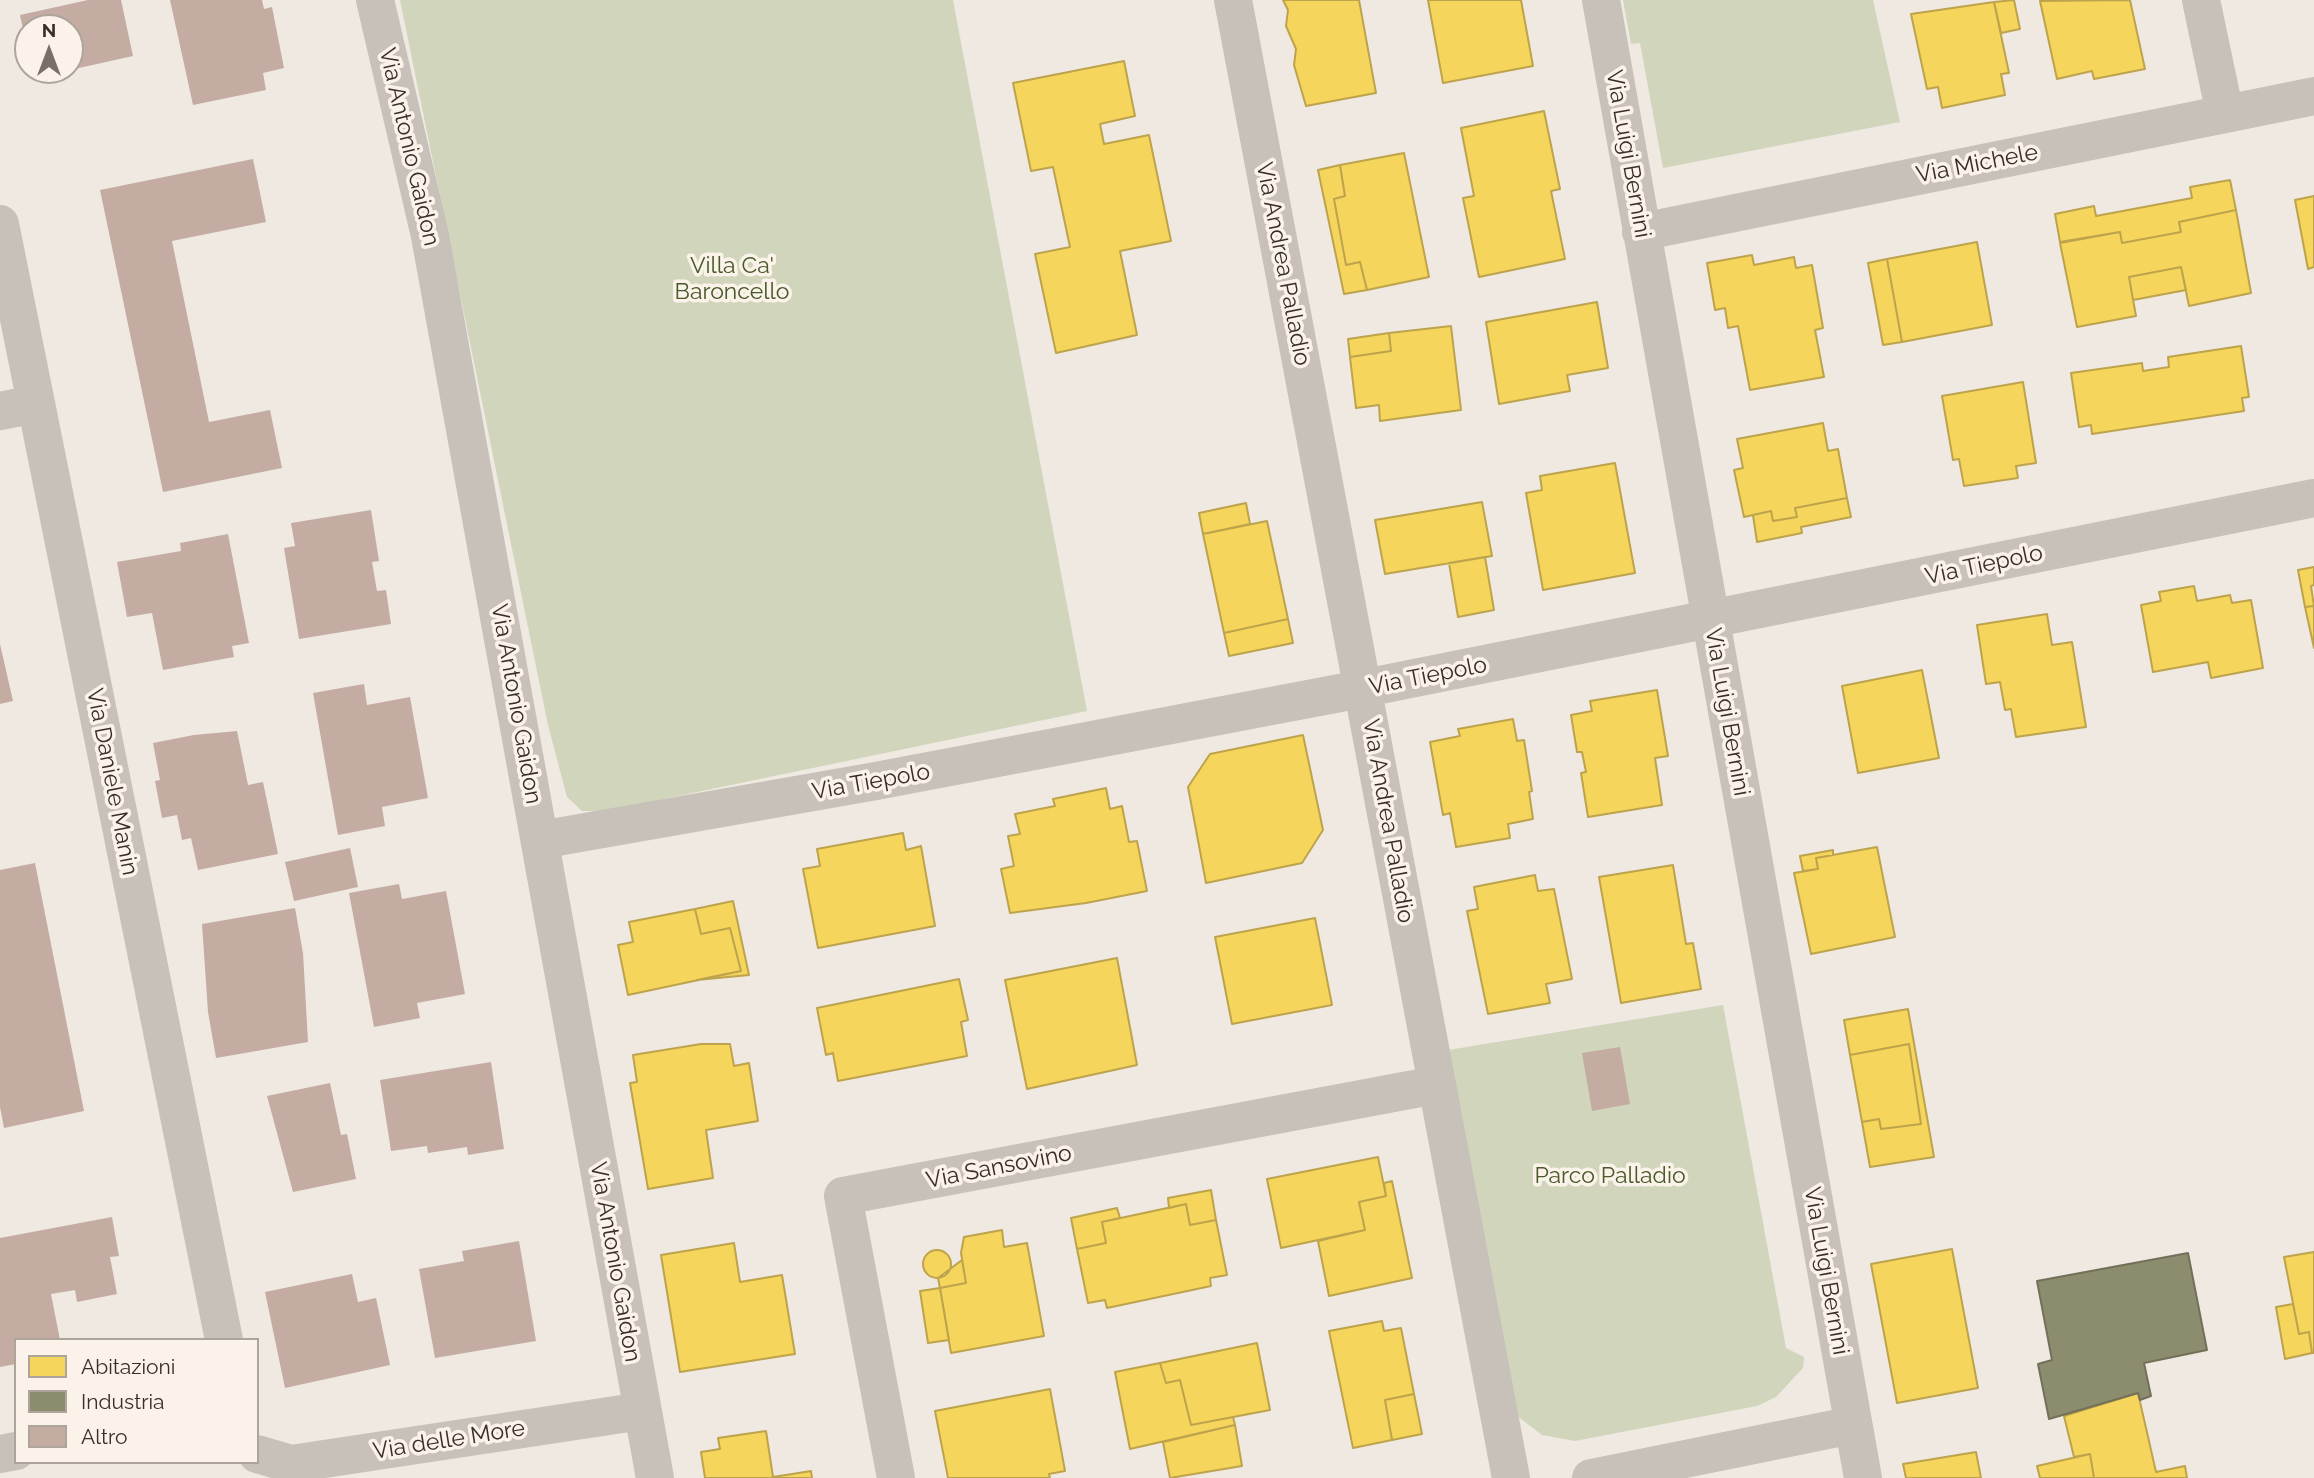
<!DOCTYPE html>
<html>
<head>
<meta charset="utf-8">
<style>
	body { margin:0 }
	#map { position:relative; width:2314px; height:1478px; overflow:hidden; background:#efe9e2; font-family:Raleway,sans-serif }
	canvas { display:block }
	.legend { position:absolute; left:14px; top:1338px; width:245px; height:126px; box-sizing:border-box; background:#fbf3ea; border:2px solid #ada49c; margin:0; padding:9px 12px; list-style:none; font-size:21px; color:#392e28 }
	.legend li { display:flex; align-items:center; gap:14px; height:35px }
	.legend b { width:35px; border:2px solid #ada49c }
	.north { position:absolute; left:14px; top:14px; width:70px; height:70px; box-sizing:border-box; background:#fbf3ea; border:2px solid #ada49c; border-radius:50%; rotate:0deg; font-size:19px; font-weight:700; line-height:28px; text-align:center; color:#392e28 }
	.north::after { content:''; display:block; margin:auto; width:24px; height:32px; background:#796f69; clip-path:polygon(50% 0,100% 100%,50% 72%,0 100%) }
</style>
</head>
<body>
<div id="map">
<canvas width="2314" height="1478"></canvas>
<ul class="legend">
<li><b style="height:19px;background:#f6d55c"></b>Abitazioni</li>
<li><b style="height:19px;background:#8c8c6e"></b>Industria</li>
<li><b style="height:19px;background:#c4aca2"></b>Altro</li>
</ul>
<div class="north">N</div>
</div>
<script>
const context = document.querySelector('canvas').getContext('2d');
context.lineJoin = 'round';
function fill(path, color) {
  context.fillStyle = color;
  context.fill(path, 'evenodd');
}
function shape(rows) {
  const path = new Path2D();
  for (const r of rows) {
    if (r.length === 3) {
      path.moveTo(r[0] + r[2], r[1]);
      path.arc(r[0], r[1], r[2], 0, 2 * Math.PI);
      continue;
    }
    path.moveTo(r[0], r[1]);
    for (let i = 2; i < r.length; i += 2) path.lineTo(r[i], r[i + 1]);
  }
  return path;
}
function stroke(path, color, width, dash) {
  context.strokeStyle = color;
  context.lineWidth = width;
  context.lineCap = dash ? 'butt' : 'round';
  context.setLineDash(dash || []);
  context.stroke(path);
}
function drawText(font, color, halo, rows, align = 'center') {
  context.font = font + ' Raleway,sans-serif';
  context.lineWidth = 7;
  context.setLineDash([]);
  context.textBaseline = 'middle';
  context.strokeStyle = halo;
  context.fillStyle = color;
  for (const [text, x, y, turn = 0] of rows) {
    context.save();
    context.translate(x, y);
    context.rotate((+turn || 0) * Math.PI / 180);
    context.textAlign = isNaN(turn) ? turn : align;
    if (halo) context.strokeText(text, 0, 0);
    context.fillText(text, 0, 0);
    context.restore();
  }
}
fill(shape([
	[400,0,953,0,1087,711,606,811,582,811,567,797,548,725],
	[1623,0,1873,0,1900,122,1663,168,1640,43,1631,44],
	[1723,1005,1786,1348,1804,1357,1803,1368,1776,1397,1757,1406,1575,1441,1542,1435,1512,1412,1442,1051]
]), '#d0d5bb');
const homes = shape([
	[1283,0,1359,0,1376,93,1306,106,1294,65,1296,49,1286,26,1288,10,1283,0],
	[1428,0,1521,0,1533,66,1443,83,1428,0],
	[2014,0,2020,29,2001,33,1994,2,2014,0],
	[2130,0,2145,69,2094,79,2092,71,2057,79,2040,1,2130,0],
	[1994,2,2009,73,2001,74,2005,95,1942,108,1938,87,1927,89,1911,14,1994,2],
	[1124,61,1135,116,1100,124,1104,144,1149,135,1171,241,1120,251,1137,335,1056,353,1035,254,1070,247,1053,167,1031,171,1013,83,1124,61],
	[1544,111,1560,189,1551,191,1565,259,1479,277,1463,198,1474,196,1461,128,1544,111],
	[1404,153,1429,277,1367,290,1360,262,1346,265,1334,199,1345,196,1340,165,1404,153],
	[1340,165,1345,196,1334,199,1346,265,1360,262,1367,290,1344,294,1318,170,1340,165],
	[2230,180,2236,210,2179,222,2181,232,2122,243,2120,232,2060,242,2055,214,2094,206,2096,216,2192,198,2190,187,2230,180],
	[2314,196,2314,267,2308,269,2295,200,2314,196],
	[2236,210,2251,293,2189,306,2181,267,2129,277,2136,316,2077,327,2060,243,2120,232,2122,243,2181,232,2179,222,2236,210],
	[1977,242,1992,325,1902,342,1887,259,1977,242],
	[1752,255,1754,265,1794,257,1796,268,1812,265,1823,328,1815,330,1824,377,1750,390,1738,326,1728,328,1725,308,1715,310,1707,263,1752,255],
	[1887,259,1902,342,1883,345,1868,263,1887,259],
	[2181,267,2186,290,2133,300,2129,277,2181,267],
	[1597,302,1608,368,1567,375,1570,391,1499,404,1486,322,1597,302],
	[1451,326,1461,410,1380,421,1379,405,1356,408,1350,357,1391,351,1389,333,1451,326],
	[1389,333,1391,351,1350,357,1348,339,1389,333],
	[2241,346,2249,397,2242,398,2244,411,2092,434,2091,425,2079,427,2071,373,2142,363,2143,371,2169,367,2168,357,2241,346],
	[2023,382,2036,463,2016,466,2018,478,1964,486,1959,459,1953,460,1942,396,2023,382],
	[1823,423,1828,451,1838,449,1847,498,1795,508,1797,517,1773,521,1771,511,1744,517,1734,470,1743,468,1737,439,1823,423],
	[1615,463,1635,573,1543,590,1526,493,1542,490,1540,476,1615,463],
	[1847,498,1851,517,1801,527,1802,533,1757,542,1753,515,1771,511,1773,521,1797,517,1795,508,1847,498],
	[1482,502,1492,556,1385,574,1375,520,1482,502],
	[1246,503,1250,524,1203,534,1199,513,1246,503],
	[1267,521,1288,619,1224,633,1203,534,1267,521],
	[1485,557,1494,610,1458,617,1449,563,1485,557],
	[2314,567,2314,585,2311,586,2314,606,2305,607,2298,570,2314,567],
	[2194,586,2197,601,2230,595,2232,603,2251,600,2263,668,2211,678,2208,662,2153,672,2141,605,2161,601,2159,592,2194,586],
	[2314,606,2314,648,2305,607,2314,606],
	[2047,614,2052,645,2072,642,2086,727,2016,737,2011,709,2005,710,2000,682,1986,684,1977,625,2047,614],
	[1288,619,1293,643,1229,656,1224,633,1288,619],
	[1922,670,1939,758,1858,773,1842,686,1922,670],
	[1657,690,1668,756,1655,758,1662,805,1588,817,1581,773,1586,772,1582,752,1577,752,1571,715,1592,711,1590,701,1657,690],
	[1513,719,1517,741,1524,740,1532,791,1529,792,1533,819,1508,824,1510,838,1456,847,1450,813,1443,815,1430,742,1460,736,1458,729,1513,719],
	[1303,735,1323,830,1302,863,1206,883,1188,787,1210,754,1303,735],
	[1106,788,1110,809,1122,806,1129,842,1137,841,1147,891,1086,903,1010,913,1001,869,1014,866,1008,836,1020,834,1015,814,1055,806,1053,799,1106,788],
	[903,833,906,850,921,846,935,926,818,948,803,869,820,866,817,849,903,833],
	[1877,847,1895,937,1811,954,1794,873,1818,869,1816,858,1877,847],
	[1833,850,1833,855,1816,858,1818,869,1803,871,1800,856,1833,850],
	[1673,865,1686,944,1693,943,1701,989,1621,1003,1599,877,1673,865],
	[1535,875,1538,891,1554,889,1572,979,1546,984,1550,1003,1488,1014,1467,911,1478,909,1474,887,1535,875],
	[733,901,749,975,697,980,741,971,730,928,701,934,695,909,733,901],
	[695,909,701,934,730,928,741,971,628,995,618,945,633,942,629,922,695,909],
	[1315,918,1332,1005,1232,1024,1215,937,1315,918],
	[1117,958,1137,1065,1027,1089,1005,980,1117,958],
	[959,979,968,1020,961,1022,967,1056,838,1081,833,1053,826,1055,817,1008,959,979],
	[1908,1009,1934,1157,1870,1167,1862,1122,1879,1119,1881,1129,1921,1124,1909,1044,1850,1055,1844,1020,1908,1009],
	[701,1044,730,1044,734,1066,749,1063,758,1121,706,1130,713,1178,648,1189,630,1083,637,1082,633,1055,701,1044],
	[1909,1044,1921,1124,1881,1129,1879,1119,1862,1122,1850,1055,1909,1044],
	[1378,1157,1386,1196,1359,1202,1365,1230,1281,1248,1267,1179,1378,1157],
	[1392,1181,1412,1278,1329,1296,1318,1241,1365,1230,1359,1202,1386,1196,1384,1183,1392,1181],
	[1211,1190,1216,1220,1190,1225,1186,1204,1169,1208,1168,1198,1211,1190],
	[1186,1204,1190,1225,1216,1220,1227,1275,1210,1278,1211,1286,1107,1308,1105,1300,1088,1303,1077,1249,1106,1243,1102,1222,1186,1204],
	[1117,1208,1120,1218,1102,1222,1106,1243,1077,1249,1071,1218,1117,1208],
	[1002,1230,1004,1247,1027,1243,1044,1336,951,1353,940,1288,966,1283,961,1253,964,1237,1002,1230],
	[734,1243,740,1282,782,1275,795,1354,680,1372,661,1255,734,1243],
	[1952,1249,1978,1388,1897,1403,1871,1264,1952,1249],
	[937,1264,14],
	[2314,1252,2314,1353,2312,1353,2309,1332,2299,1334,2284,1257,2314,1252],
	[962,1260,966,1283,940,1288,938,1278,962,1260],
	[940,1288,949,1340,928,1343,920,1291,940,1288],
	[2293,1304,2299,1334,2309,1332,2312,1353,2285,1359,2276,1307,2293,1304],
	[1382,1321,1384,1331,1401,1328,1414,1394,1385,1400,1392,1440,1353,1448,1329,1331,1382,1321],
	[1257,1343,1270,1410,1191,1425,1180,1380,1166,1383,1160,1363,1257,1343],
	[1160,1363,1166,1383,1180,1380,1191,1425,1233,1417,1235,1425,1130,1449,1115,1372,1160,1363],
	[1050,1389,1065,1471,1049,1474,1050,1478,948,1478,935,1411,1050,1389],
	[2138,1393,2156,1472,2185,1466,2187,1478,2094,1478,2090,1454,2074,1457,2064,1416,2138,1393],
	[1414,1394,1422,1434,1392,1440,1385,1400,1414,1394],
	[1235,1425,1242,1466,1170,1478,1163,1442,1235,1425],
	[766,1431,773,1477,811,1471,812,1478,705,1478,701,1452,720,1449,718,1438,766,1431],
	[1976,1452,1981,1478,1906,1478,1903,1464,1976,1452],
	[2090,1454,2094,1478,2040,1478,2037,1466,2090,1454]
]);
fill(homes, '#f6d55c');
stroke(homes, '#bda34c', 2);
const industry = shape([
	[2188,1253,2207,1350,2144,1363,2151,1396,2140,1400,2138,1393,2049,1419,2038,1364,2052,1360,2037,1281,2188,1253]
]);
fill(industry, '#8c8c6e');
stroke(industry, '#737059', 2);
fill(shape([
	[88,0,121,0,133,56,70,70,70,28,28,28,27,48,20,15],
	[170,0,262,0,264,9,272,7,284,68,263,73,266,90,193,105],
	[31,70,62,70,62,71,33,77],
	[253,159,266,222,172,241,209,422,270,410,282,468,163,492,100,190],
	[371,510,379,561,372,562,377,591,386,590,391,624,299,639,284,548,295,546,291,523],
	[228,534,249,643,232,646,234,657,163,670,152,613,127,617,117,562,181,551,180,543],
	[0,644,13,701,0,704],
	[364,684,367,705,410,697,428,798,382,807,385,826,338,835,313,693],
	[237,731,248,785,263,782,278,854,198,870,191,838,182,840,177,815,162,818,155,781,160,780,153,743,194,735],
	[350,848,358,887,294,901,285,862],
	[35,863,84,1111,4,1128,0,1107,0,870],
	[399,884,402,899,446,891,465,994,417,1003,420,1018,374,1027,349,893],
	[295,908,303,953,308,1042,216,1058,208,1012,202,924],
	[1620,1047,1630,1104,1592,1111,1582,1053],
	[491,1062,504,1149,468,1155,467,1147,428,1153,427,1146,391,1151,380,1080],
	[330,1083,341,1135,347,1134,356,1179,293,1192,267,1096],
	[112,1217,119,1256,110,1257,117,1294,77,1302,75,1290,51,1294,60,1340,16,1340,16,1364,0,1367,0,1238],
	[519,1241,536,1341,435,1358,419,1269,464,1261,462,1251],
	[352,1274,358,1302,376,1298,390,1365,285,1388,265,1292]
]), '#c4aca2');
stroke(shape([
	[1233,0,1511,1478],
	[1601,0,1863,1478],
	[2201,0,2225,114],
	[0,224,224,1340],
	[1641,232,2314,96],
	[0,411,35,404],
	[540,840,876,781,1340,693,2314,498],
	[0,1454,16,1451],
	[257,1454,291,1464,642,1411],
	[896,1478,843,1196,1436,1085],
	[1591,1478,1853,1425]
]), '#c8c1ba', 38);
stroke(shape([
	[375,0,430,236,655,1478]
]), '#c8c1ba', 38);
drawText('23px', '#392e28', '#fbf3ea', [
	["Via Antonio Gaidon",409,147,77],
	["Via Luigi Bernini",1628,154,80],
	["Via Michele",1977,164,-11],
	["Via Andrea Palladio",1283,264,79],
	["Via Tiepolo",1984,565,-12],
	["Via Tiepolo",1428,676,-11],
	["Via Antonio Gaidon",516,704,80],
	["Via Luigi Bernini",1727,712,80],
	["Via Daniele Manin",112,782,79],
	["Via Tiepolo",871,782,-10],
	["Via Andrea Palladio",1388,821,80],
	["Via Sansovino",999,1167,-11],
	["Via Antonio Gaidon",615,1262,80],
	["Via Luigi Bernini",1826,1271,80],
	["Via delle More",449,1440,-9]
]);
drawText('23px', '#485a2a', '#fbf3ea', [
	["Villa Ca'",732,266],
	["Baroncello",732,292],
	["Parco Palladio",1610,1176]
]);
</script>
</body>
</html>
